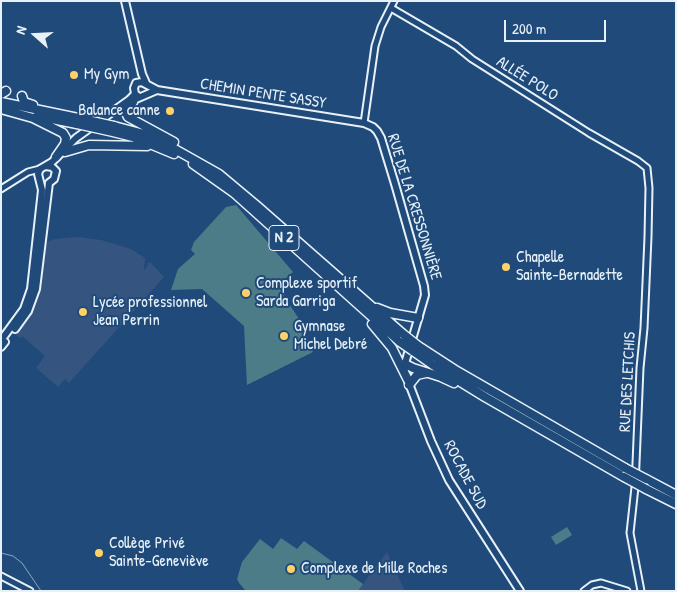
<!DOCTYPE html>
<html>
<head>
<meta charset="utf-8">
<style>
	body { margin:0 }
	#map { position:relative; width:677px; height:592px; overflow:hidden; background:#1f4a7a; font-family:"Patrick Hand",sans-serif }
	canvas { display:block }
	.frame { position:absolute; inset:0; border:2px solid #e8f1f8; pointer-events:none }
	.north { position:absolute; left:10px; top:10px; width:50px; height:50px; -webkit-text-stroke:4px #1f4a7a; paint-order:stroke; rotate:289deg; font-size:14px; font-weight:700; line-height:20px; text-align:center; color:#e8f1f8 }
	.north::after { content:''; display:block; margin:auto; width:18px; height:22px; background:#e8f1f8; clip-path:polygon(50% 0,100% 100%,50% 72%,0 100%) }
	.scale { position:absolute; left:504px; top:20px; width:102px; height:22px; box-sizing:border-box; border:2px solid #e8f1f8; border-top:0; padding-left:6px; font-size:15px; line-height:18px; white-space:nowrap; color:#e8f1f8; -webkit-text-stroke:4px #1f4a7a; paint-order:stroke }
</style>
</head>
<body>
<div id="map">
<canvas width="677" height="592"></canvas>
<div class="frame"></div>
<div class="north">N</div>
<div class="scale">200 m</div>
</div>
<script>
const context = document.querySelector('canvas').getContext('2d');
context.lineJoin = 'round';
function fill(path, color) {
  context.fillStyle = color;
  context.fill(path, 'evenodd');
}
function shape(rows) {
  const path = new Path2D();
  for (const r of rows) {
    path.moveTo(r[0], r[1]);
    for (let i = 2; i < r.length; i += 2) path.lineTo(r[i], r[i + 1]);
  }
  return path;
}
function stroke(path, color, width, dash) {
  context.strokeStyle = color;
  context.lineWidth = width;
  context.lineCap = dash ? 'butt' : 'round';
  context.setLineDash(dash || []);
  context.stroke(path);
}
function drawText(font, color, halo, rows, align = 'center') {
  context.font = font + ' "Patrick Hand",sans-serif';
  context.lineWidth = 4;
  context.setLineDash([]);
  context.textBaseline = 'middle';
  context.strokeStyle = halo;
  context.fillStyle = color;
  for (const [text, x, y, turn = 0] of rows) {
    context.save();
    context.translate(x, y);
    context.rotate((+turn || 0) * Math.PI / 180);
    context.textAlign = isNaN(turn) ? turn : align;
    if (halo) context.strokeText(text, 0, 0);
    context.fillText(text, 0, 0);
    context.restore();
  }
}
fill(shape([
	[78,237,101,240,131,249,145,258,144,269,146,269,148,263,151,263,164,277,69,383,65,379,58,387,36,368,45,356,22,336,20,338,16,335,30,318,36,303,47,242,55,239],
	[387,552,405,591,358,591,363,584]
]), '#355580');
fill(shape([
	[236,205,293,272,286,278,284,296,299,319,313,352,247,385,244,326,202,289,171,290,178,269,195,254,191,250,194,242,226,207],
	[567,527,572,535,556,545,551,537],
	[281,538,297,549,304,541,363,584,358,591,246,591,239,583,237,579,242,562,260,539,273,549]
]), '#4c7c88');
stroke(shape([
	[1,553,13,556,22,563,41,591]
]), '#86aac4', 1);
const minor = shape([
	[391,8,456,46,472,59,589,133,638,161,647,168,649,188,648,237,644,328,640,368,635,487,630,533,641,591],
	[364,123,375,46,381,27,394,1],
	[1,189,28,172,40,169],
	[1,576,30,591],
	[584,591,592,585,601,583,627,591]
]);
const major = shape([
	[125,1,142,74,146,83],
	[139,97,135,94,134,88,136,83,142,82,157,90,364,123,373,127,377,131,381,138,395,184,424,286,425,295,406,360,405,369],
	[136,99,157,90],
	[46,166,52,167,56,171,54,179,49,183],
	[15,329,28,311,36,289,49,183],
	[1,339,5,342,1,347],
	[2,339,24,309,31,289,42,190,38,174,40,169,52,162,76,138,129,100,135,94],
	[408,381,431,441,449,480,520,591]
]);
const highway = shape([
	[1,94,6,91],
	[22,96,24,102,33,105],
	[1,102,78,118],
	[133,102,125,111,128,117,174,142],
	[1,109,33,118,63,133,66,138,65,144,56,157],
	[37,116,77,124],
	[114,126,144,134,164,143,219,174,256,205,403,334],
	[113,132,133,137,174,154],
	[65,152,89,145,147,146],
	[193,164,234,193,400,342],
	[377,308,390,313,418,318],
	[372,324,392,348,408,380],
	[417,345,457,371,625,468],
	[413,351,433,365,485,397,624,477],
	[405,364,413,368,441,377,454,383],
	[409,385,417,375,426,373],
	[646,479,676,495],
	[646,489,676,504]
]);
stroke(minor, '#e8f1f8', 9);
stroke(major, '#e8f1f8', 10);
stroke(highway, '#e8f1f8', 11);
stroke(minor, '#1f4a7a', 5);
stroke(major, '#1f4a7a', 6);
stroke(highway, '#1f4a7a', 8);
const highwayBridge = shape([
	[78,118,114,126],
	[77,124,113,132],
	[403,334,417,345],
	[400,342,413,351],
	[625,468,646,479],
	[624,477,646,489]
]);
stroke(highwayBridge, '#e8f1f8', 11, []);
stroke(highwayBridge, '#1f4a7a', 8);
for (const [x, y, r, color] of [
	[74,75,5,"#ffd166"],
	[170,111,5,"#ffd166"],
	[506,267,5,"#ffd166"],
	[246,293,5,"#ffd166"],
	[83,312,5,"#ffd166"],
	[284,336,5,"#ffd166"],
	[99,553,5,"#ffd166"],
	[291,569,5,"#ffd166"]
]) {
  const dot = new Path2D();
  dot.arc(x, y, r, 0, 2 * Math.PI);
  context.fillStyle = color;
  context.fill(dot);
  stroke(dot, '#1f4a7a', 2);
}
for (const [x, y, w] of [
	[284,238,30]
]) {
  const box = new Path2D();
  box.roundRect(x - w / 2, y - 12.5, w, 25, 4);
  context.fillStyle = '#1f4a7a';
  context.fill(box);
  stroke(box, '#e8f1f8', 1);
}
drawText('bold 15px', '#e8f1f8', null, [
	["N 2",284,238]
]);
drawText('16px', '#e8f1f8', '#1f4a7a', [
	["My Gym",84,75],
	["Balance canne",160,111,"right"],
	["Chapelle",516,258],
	["Sainte-Bernadette",516,276],
	["Complexe sportif",256,284],
	["Sarda Garriga",256,302],
	["Lycée professionnel",93,303],
	["Jean Perrin",93,321],
	["Gymnase",294,327],
	["Michel Debré",294,345],
	["Collège Privé",109,544],
	["Sainte-Geneviève",109,562],
	["Complexe de Mille Roches",301,569]
], 'left');
drawText('16px', '#e8f1f8', '#1f4a7a', [
	["ALLÉE POLO",527,79,32],
	["CHEMIN PENTE SASSY",263,94,9],
	["RUE DE LA CRESSONNIÈRE",414,207,73],
	["RUE DES LETCHIS",628,382,-87],
	["ROCADE SUD",465,475,62]
]);
</script>
</body>
</html>
